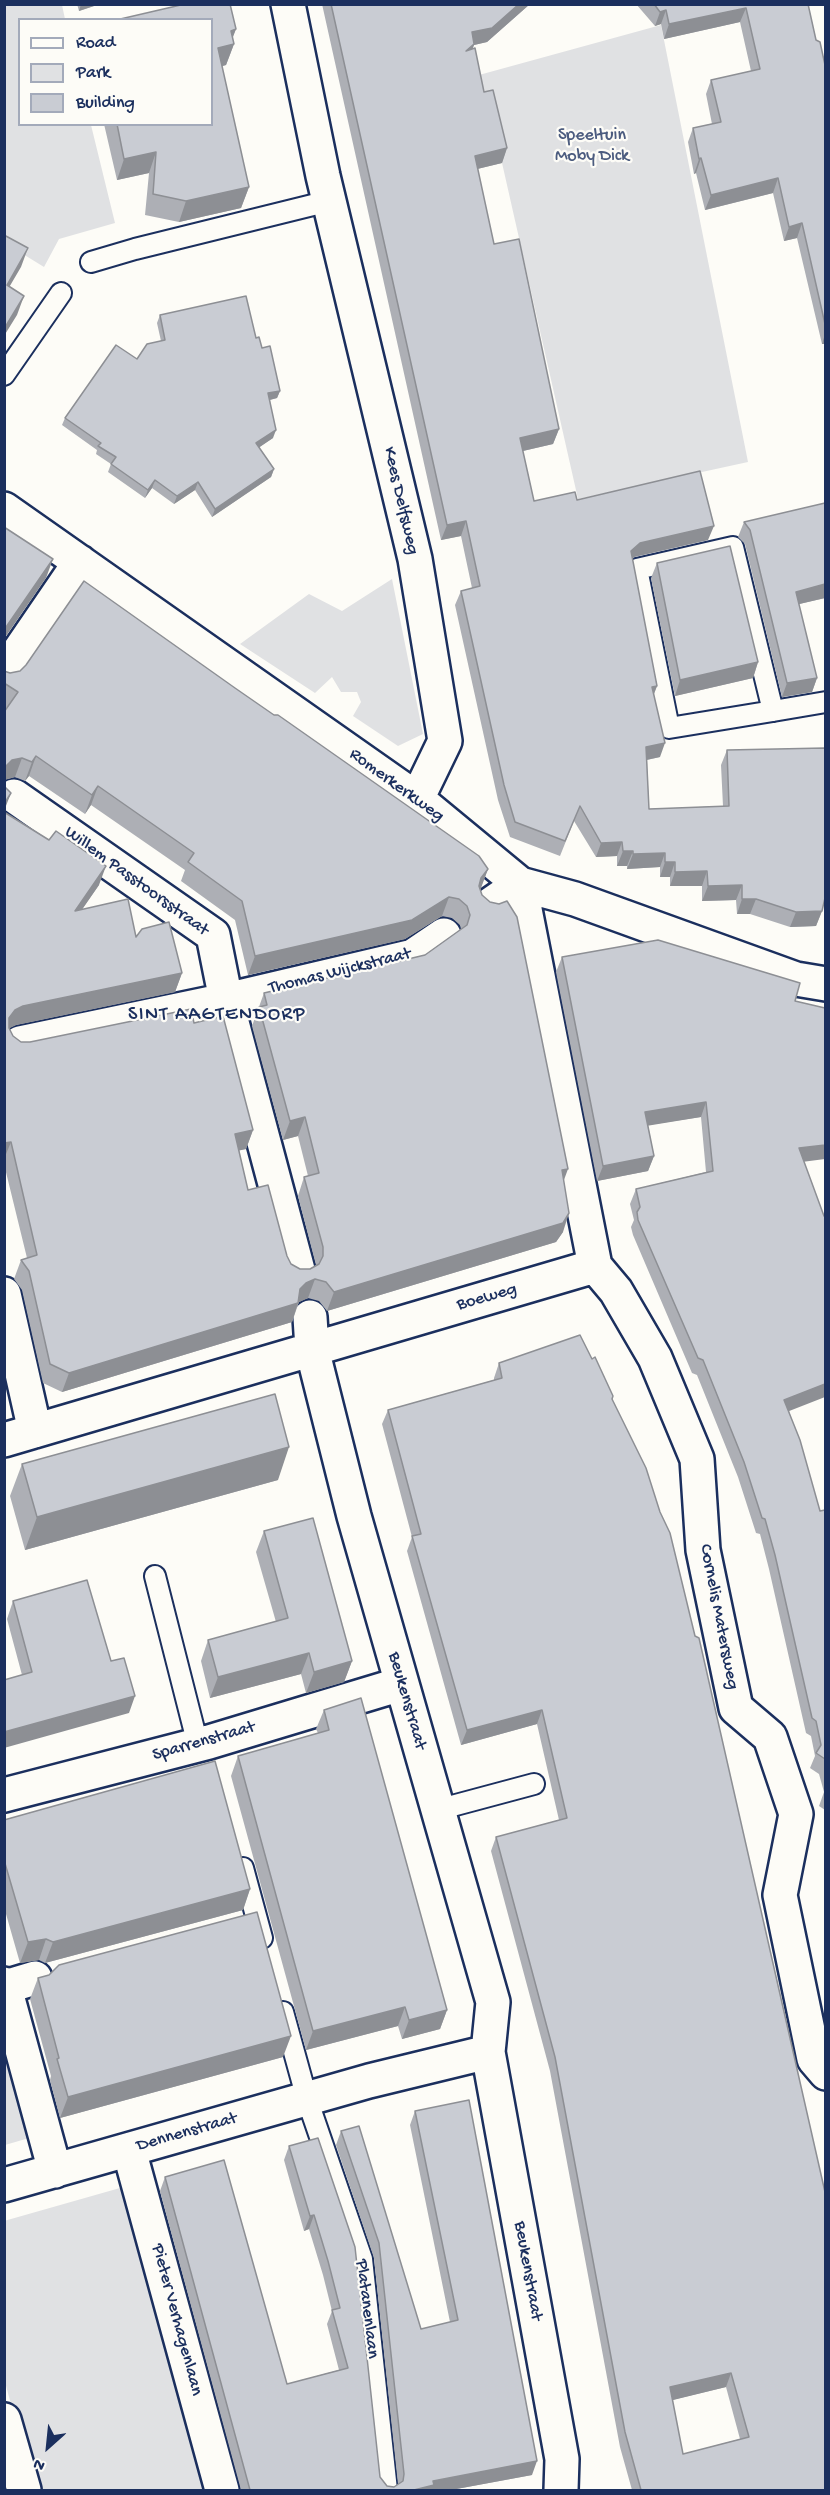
<!DOCTYPE html>
<html>
<head>
<meta charset="utf-8">
<style>
	body { margin:0 }
	#map { position:relative; width:830px; height:2495px; overflow:hidden; background:#fdfcf7; font-family:"Gochi Hand",sans-serif }
	canvas { display:block }
	.frame { position:absolute; inset:0; border:6px solid #1b2f5e; pointer-events:none }
	.legend { position:absolute; left:18px; top:18px; width:195px; height:108px; box-sizing:border-box; background:#fdfcf7; border:2px solid #a3aaba; margin:0; padding:8px 10px; list-style:none; font-size:18px; color:#1b2f5e }
	.legend li { display:flex; align-items:center; gap:12px; height:30px }
	.legend b { width:30px; border:2px solid #a3aaba }
	.north { position:absolute; left:18px; top:2417px; width:60px; height:60px; -webkit-text-stroke:4px #fdfcf7; paint-order:stroke; rotate:207deg; font-size:16px; font-weight:700; line-height:24px; text-align:center; color:#1b2f5e }
	.north::after { content:''; display:block; margin:auto; width:21px; height:27px; background:#1b2f5e; clip-path:polygon(50% 0,100% 100%,50% 72%,0 100%) }
</style>
</head>
<body>
<div id="map">
<canvas width="830" height="2495"></canvas>
<div class="frame"></div>
<ul class="legend">
<li><b style="height:8px;background:#fdfcf7"></b>Road</li>
<li><b style="height:16px;background:#e0e1e3"></b>Park</li>
<li><b style="height:16px;background:#c9ccd3"></b>Building</li>
</ul>
<div class="north">N</div>
</div>
<script>
const context = document.querySelector('canvas').getContext('2d');
context.lineJoin = 'round';
function fill(path, color) {
  context.fillStyle = color;
  context.fill(path, 'evenodd');
}
function shape(rows) {
  const path = new Path2D();
  for (const r of rows) {
    path.moveTo(r[0], r[1]);
    for (let i = 2; i < r.length; i += 2) path.lineTo(r[i], r[i + 1]);
  }
  return path;
}
function stroke(path, color, width, dash) {
  context.strokeStyle = color;
  context.lineWidth = width;
  context.lineCap = dash ? 'butt' : 'round';
  context.setLineDash(dash || []);
  context.stroke(path);
}
function drawText(font, color, halo, rows, align = 'center') {
  context.font = font + ' "Gochi Hand",sans-serif';
  context.lineWidth = 4.5;
  context.setLineDash([]);
  context.textBaseline = 'middle';
  context.strokeStyle = halo;
  context.fillStyle = color;
  for (const [text, x, y, turn = 0] of rows) {
    context.save();
    context.translate(x, y);
    context.rotate((+turn || 0) * Math.PI / 180);
    context.textAlign = isNaN(turn) ? turn : align;
    if (halo) context.strokeText(text, 0, 0);
    context.fillText(text, 0, 0);
    context.restore();
  }
}
fill(shape([
	[4,5,62,5,65,19,20,20,20,124,91,125,115,223,59,239,44,267,5,243],
	[661,25,748,462,578,499,500,154,479,75],
	[392,579,423,734,398,746,353,716,361,702,357,692,341,692,332,677,315,693,240,644,309,594,342,611],
	[4,2017,36,2136,5,2145,4,2145],
	[127,2186,209,2490,34,2490,5,2382,4,2221]
]), '#e0e1e3');
const lane = shape([
	[91,262,135,249,329,201],
	[4,375,61,293],
	[773,711,733,547,637,569,669,728,773,711,826,702],
	[155,1576,198,1745],
	[437,1810,534,1784],
	[243,1868,262,1938],
	[283,2012,307,2099,362,2259,387,2490]
]);
const street = shape([
	[288,4,323,176,415,559,445,741,417,799],
	[4,509,417,799,520,884,575,899,796,979,826,984],
	[4,673,80,562],
	[14,796,213,935,226,1000,298,1270],
	[520,884,595,1266,616,1291,655,1358,697,1459,703,1550,736,1708,770,1737,796,1814,780,1895,814,2059,826,2073],
	[491,904,520,884],
	[20,1043,226,1000,413,956,444,935],
	[4,1294,35,1431],
	[4,1440,595,1266],
	[4,1795,209,1742,401,1684],
	[4,1984,55,2171],
	[5,1987,35,1978],
	[488,2052,562,2459,561,2490],
	[129,2150,222,2490],
	[4,2185,369,2081,488,2052,493,2002,354,1516,312,1349,310,1317],
	[4,2420,24,2490]
]);
stroke(lane, '#1b2f5e', 24);
stroke(street, '#1b2f5e', 38);
stroke(lane, '#fdfcf7', 20);
stroke(street, '#fdfcf7', 33);
fill(shape([
	[77,4,100,4,79,11],
	[322,4,530,4,487,42,474,45,472,49,484,92,507,148,502,163,477,169,494,244,559,429,553,444,523,451,534,501,577,500,708,540,634,557,632,559,657,686,654,694,660,757,647,760,649,809,723,806,721,765,727,750,822,911,816,926,790,927,750,914,737,914,736,900,702,901,702,886,670,886,670,877,660,877,660,867,627,869,627,866,617,866,617,856,596,857,574,821,560,856,510,837,498,800,455,605,461,591,472,588,461,536,441,540],
	[636,4,808,4,816,40,825,65,825,344,822,344,797,238,784,241,773,193,705,210,696,173,694,174,688,142,693,128,712,124,706,94,711,80,751,71,740,22,664,39,661,24,655,26],
	[212,20,236,29,232,38,234,44,226,65,222,66,249,187,241,208,179,222,145,215,149,173,117,180,104,124,212,124],
	[160,315,256,338,262,348,280,391,277,398,270,400,273,438,259,447,274,469,271,477,212,517,195,490,174,504,152,488,145,498,108,472,111,464,96,454,97,450,62,425,65,418,137,359,161,341,157,323],
	[744,522,825,598,799,604,817,678,812,692,782,697,745,544,738,537],
	[657,563,758,662,753,678,675,696,651,578],
	[4,671,488,869,480,889,564,1180,563,1232,556,1242,327,1311,319,1301,308,1298,299,1302,292,1322,62,1392,43,1383,22,1290,14,1279,21,1260,27,1258,4,1164,4,812,99,885,82,909,136,937,182,973,175,992,16,1025,9,1028,13,1036,21,1042,30,1042,194,1023,253,1130,246,1149,239,1150,248,1190,291,1264,300,1269,310,1269,316,1265,298,1196,304,1177,308,1176,298,1136,283,1140,252,1026,264,993,425,955,461,929,460,925,452,918,442,916,405,939,248,975,235,920,181,881,185,870,91,805,85,814,29,776,25,781,15,777,4,780,4,712,7,708,4,706],
	[562,957,795,1001,804,1161,789,1411,820,1511,825,1510,825,1810,819,1806,824,1792,819,1774,810,1768,815,1756,811,1736,806,1733,769,1569,760,1534,756,1533,738,1477,697,1375,692,1373,633,1235,631,1227,634,1220,630,1204,636,1189,706,1172,701,1117,648,1125,654,1156,648,1171,597,1181,556,972],
	[499,1363,612,1399,825,2490,632,2490,620,2447,550,2071,491,1851,496,1837,559,1820,537,1724,461,1745,407,1551,412,1537,382,1424,388,1410,494,1380,494,1378],
	[726,2387,740,2439,683,2454,672,2400],
	[22,1464,278,1480,25,1550,10,1496],
	[264,1531,352,1661,344,1682,306,1693,301,1674,210,1698,201,1661,208,1640,276,1622,256,1552],
	[13,1601,111,1661,129,1713,22,1675,7,1619],
	[324,1710,447,2010,440,2029,402,2039,398,2026,306,2050,231,1776,238,1756,318,1733,316,1729],
	[4,1820,250,1889,243,1910,45,1963,39,1960,20,1963,4,1907],
	[38,1978,283,2057,60,2118,50,2080,51,2076,30,1999],
	[415,2111,532,2475,451,2490,241,2490,160,2191,165,2177,287,2384,339,2370,327,2324,332,2311,323,2275,309,2229,304,2231,284,2160,289,2146,318,2138,380,2477,387,2486,394,2487,398,2484,374,2258,336,2145,341,2131,421,2329,450,2322,410,2125]
]), '#adafb5');
fill(shape([
	[81,4,100,4,79,11],
	[519,4,530,4,487,42,474,45,469,58,466,51,472,32],
	[746,8,740,22,664,39,669,24],
	[666,10,661,24,655,26,660,12],
	[236,29,230,45,234,44,226,65,212,69,218,48,231,31],
	[507,148,502,163,469,171,475,156],
	[156,152,149,173,117,180,124,159],
	[701,158,696,173,694,174,699,159],
	[778,178,773,193,705,210,711,195],
	[249,187,241,208,179,222,186,201],
	[802,223,797,238,784,241,789,227],
	[28,248,21,267,4,296,7,285],
	[24,296,17,315,4,336,4,329],
	[825,334,825,344,822,344],
	[280,391,277,398,265,401,268,393],
	[559,429,553,444,514,453,520,438],
	[276,430,273,438,254,451,256,443],
	[274,469,271,477,212,517,215,509],
	[155,480,152,488,145,498,148,490],
	[198,482,195,490,174,504,177,496],
	[466,521,461,536,441,540,447,525],
	[714,526,708,540,634,557,625,566,631,551,640,543],
	[53,559,46,578,4,639,4,630],
	[825,584,825,598,791,606,796,592],
	[758,662,753,678,675,696,680,680],
	[817,678,812,692,782,697,787,683],
	[657,686,651,701,652,687],
	[665,743,660,757,641,761,646,747],
	[36,756,29,776,25,781,32,762],
	[22,758,15,777,4,780,4,769,6,766,12,760],
	[98,786,91,805,85,814,92,795],
	[11,793,4,811,4,804],
	[622,842,617,856,596,857,601,843],
	[623,851,633,851,627,866,617,866],
	[665,853,660,867,627,869,633,854],
	[665,862,675,862,670,877,660,877],
	[106,866,99,885,68,930,75,911],
	[488,869,481,888,474,897,481,878],
	[707,871,702,886,670,886,675,872],
	[742,885,736,900,702,901,708,886],
	[449,897,442,916,405,939,248,975,255,956],
	[742,899,756,899,750,914,737,914],
	[822,911,816,926,790,927,796,912],
	[182,973,175,992,16,1025,8,1029,9,1018,15,1010,23,1006],
	[706,1102,701,1117,640,1127,645,1112],
	[305,1117,298,1136,283,1140,290,1121],
	[253,1130,246,1149,228,1153,235,1134],
	[11,1142,4,1159,4,1143],
	[825,1145,825,1159,794,1163,799,1148],
	[654,1156,648,1171,597,1181,603,1166],
	[568,1169,561,1188,562,1170],
	[569,1213,563,1232,556,1242,327,1311,334,1292],
	[315,1279,308,1298,299,1302,298,1303,292,1322,62,1392,69,1373,300,1289,306,1283],
	[825,1384,825,1397,779,1415,784,1400],
	[289,1447,278,1480,25,1550,37,1517],
	[309,1653,301,1674,210,1698,218,1677],
	[352,1661,344,1682,306,1693,314,1672],
	[135,1696,129,1713,4,1748,4,1732],
	[542,1710,537,1724,461,1745,467,1730],
	[250,1889,243,1910,45,1963,53,1942],
	[46,1939,39,1960,20,1963,28,1942],
	[405,2007,398,2026,306,2050,313,2031],
	[447,2010,440,2029,402,2039,409,2020],
	[291,2036,283,2057,60,2118,68,2097],
	[314,2215,309,2229,304,2231,310,2216],
	[731,2373,726,2387,665,2402,670,2387],
	[537,2461,532,2475,451,2490,414,2490,433,2481]
]), '#8d8f94');
const building = shape([
	[185,4,230,4,236,29,231,31,234,44,218,48,249,187,186,201,153,194,156,152,124,159,117,124,212,124,212,20,116,20,185,4],
	[331,4,519,4,492,28,472,32,474,44,466,51,475,48,484,92,493,90,507,148,475,156,494,244,519,239,559,429,520,438,534,501,575,492,577,500,700,471,714,526,640,543,631,551,657,686,652,687,665,743,646,747,649,809,729,806,727,750,825,748,825,898,822,911,796,912,756,899,742,899,742,885,708,886,707,871,675,872,675,862,665,862,665,853,633,854,633,851,623,851,622,842,601,843,580,806,565,841,515,822,504,785,461,591,480,586,466,521,447,525,331,4],
	[654,4,808,4,816,40,820,42,825,65,825,324,802,223,789,227,778,178,711,195,701,158,699,159,693,128,721,122,711,80,760,69,746,8,669,24,666,10,660,12,654,4],
	[4,235,28,248,7,285,24,296,4,329,4,235],
	[246,296,256,338,259,337,262,348,270,346,280,391,268,393,276,430,256,443,274,469,215,509,198,482,177,496,155,480,148,490,111,464,116,457,98,446,101,443,65,418,116,345,137,359,147,344,165,340,160,315,246,296],
	[825,503,825,584,796,592,817,678,787,683,750,530,744,522,825,503],
	[4,527,53,559,4,630,4,527],
	[730,546,758,662,680,680,657,563,730,546],
	[84,581,235,688,274,715,278,715,479,856,488,869,481,878,479,886,482,895,490,902,499,904,507,901,517,917,568,1169,562,1170,569,1213,563,1223,334,1292,326,1282,315,1279,306,1283,300,1289,298,1303,69,1373,50,1364,29,1271,21,1260,37,1255,11,1142,4,1143,4,812,49,840,56,831,106,866,75,911,128,899,136,937,142,929,169,922,182,973,23,1006,15,1010,9,1018,9,1028,13,1036,21,1042,30,1042,191,1009,194,1023,223,1016,253,1130,235,1134,248,1190,268,1185,287,1256,291,1264,300,1269,310,1269,319,1264,323,1256,323,1247,304,1177,319,1173,305,1117,290,1121,259,1007,267,1005,264,993,425,955,467,925,470,915,467,906,459,899,449,897,412,920,255,956,242,901,188,862,194,853,98,786,92,795,36,756,32,762,22,758,12,760,6,766,4,769,4,712,18,692,4,683,4,671,10,673,20,671,26,665,84,581],
	[4,786,11,793,4,804,4,786],
	[658,940,800,983,795,1001,825,1008,825,1145,799,1148,824,1216,825,1215,825,1384,784,1400,800,1440,820,1511,825,1510,825,1763,825,1759,816,1753,821,1745,816,1721,812,1718,775,1555,765,1519,762,1518,744,1462,703,1360,698,1358,638,1220,637,1212,640,1207,636,1189,713,1171,706,1102,645,1112,654,1156,603,1166,562,957,658,940],
	[580,1335,592,1359,595,1357,613,1396,612,1399,646,1468,660,1512,670,1533,695,1636,699,1638,825,2192,825,2490,641,2490,625,2432,555,2057,496,1837,567,1818,542,1710,467,1730,412,1536,421,1534,388,1410,502,1378,499,1363,580,1335],
	[731,2373,749,2437,683,2454,670,2387,731,2373],
	[275,1394,289,1447,37,1517,22,1464,275,1394],
	[313,1518,352,1661,314,1672,309,1653,218,1677,208,1640,288,1618,264,1531,313,1518],
	[87,1580,111,1661,124,1658,135,1696,4,1732,4,1680,32,1672,13,1601,87,1580],
	[361,1698,447,2010,409,2020,405,2007,313,2031,238,1756,329,1730,324,1710,361,1698],
	[215,1761,250,1889,53,1942,46,1939,28,1942,4,1860,4,1820,215,1761],
	[257,1912,291,2036,68,2097,57,2059,59,2058,38,1978,49,1975,59,1965,257,1912],
	[469,2100,537,2461,433,2481,434,2485,414,2490,250,2490,165,2177,224,2160,287,2384,348,2368,332,2310,340,2308,328,2261,314,2215,310,2216,289,2146,318,2138,355,2247,380,2477,387,2486,394,2487,403,2481,404,2474,379,2243,341,2131,359,2126,421,2329,458,2320,415,2111,469,2100]
]);
fill(building, '#c9ccd3');
stroke(building, '#8d8f94', 1.5);
drawText('18px', '#4c5c7f', '#fdfcf7', [
	["Speeltuin",592,136],
	["Moby Dick",592,157]
]);
drawText('18px', '#1b2f5e', '#fdfcf7', [
	["Kees Delfsweg",400,501,77],
	["Romerkerkweg",396,786,36],
	["Willem Passtoorsstraat",136,882,36],
	["Thomas Wijckstraat",340,972,-14],
	["Boeweg",487,1298,-16],
	["Cornelis Matersweg",718,1617,79],
	["Beukenstraat",406,1701,74],
	["Sparrenstraat",204,1742,-16],
	["Dennenstraat",187,2133,-16],
	["Beukenstraat",527,2271,80],
	["Platanenlaan",366,2309,83],
	["Pieter Verhagenlaan",176,2320,75]
]);
context.letterSpacing = '1.5px';
drawText('20px', '#1b2f5e', '#fdfcf7', [
	["SINT AAGTENDORP",217,1016]
]);
context.letterSpacing = '0px';
</script>
</body>
</html>
